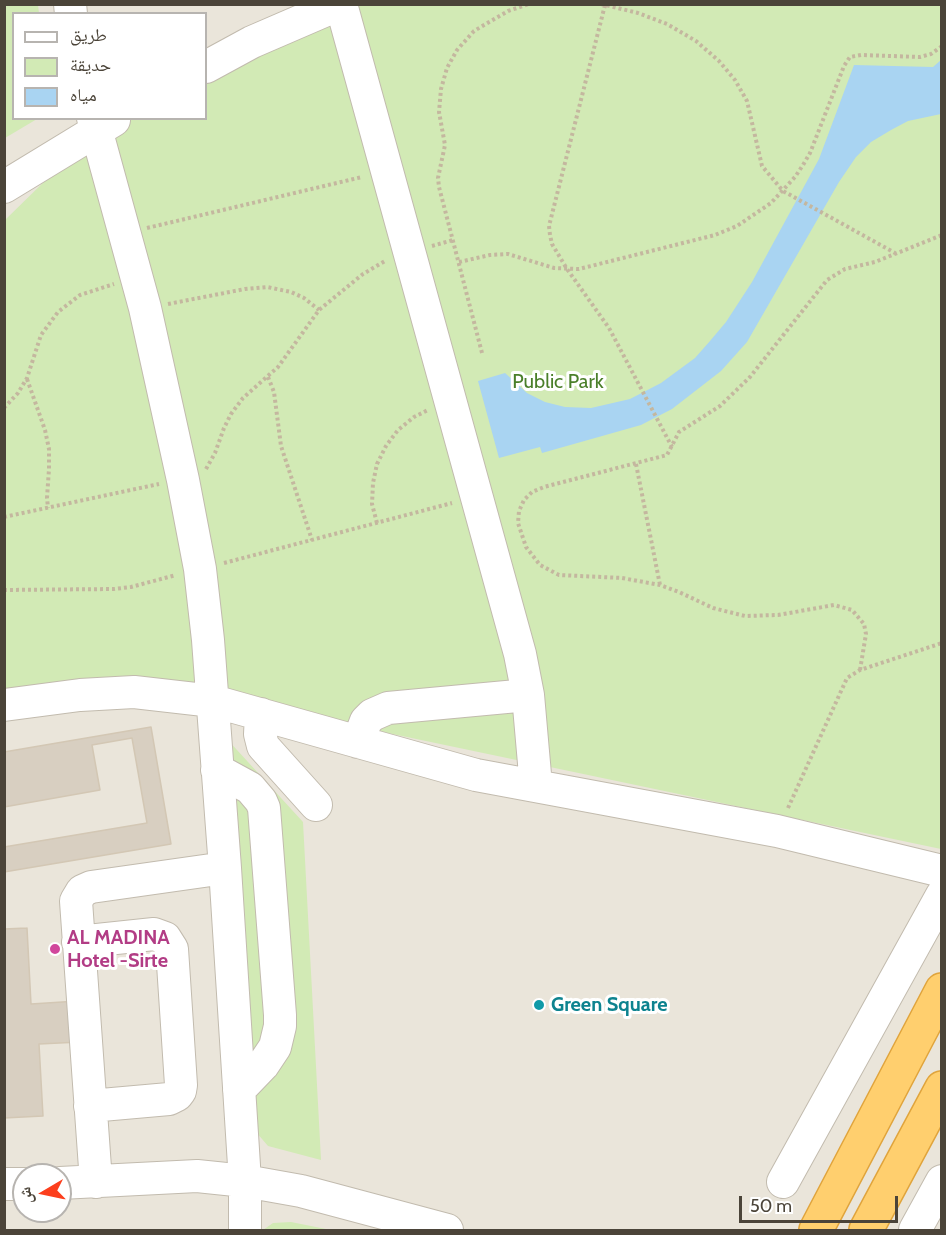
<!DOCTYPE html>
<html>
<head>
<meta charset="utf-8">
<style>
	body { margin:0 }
	#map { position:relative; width:946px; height:1235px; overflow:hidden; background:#f6f3ec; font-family:Cabin,"Noto Naskh Arabic",sans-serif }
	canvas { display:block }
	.frame { position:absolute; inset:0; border:6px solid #4b4439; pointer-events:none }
	.legend { position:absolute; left:12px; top:12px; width:195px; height:108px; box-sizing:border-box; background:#fff; border:2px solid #b7b4b0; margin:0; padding:8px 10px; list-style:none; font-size:18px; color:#4b4439 }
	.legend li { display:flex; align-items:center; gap:12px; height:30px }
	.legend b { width:30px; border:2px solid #b7b4b0 }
	.north { position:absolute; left:12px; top:1163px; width:60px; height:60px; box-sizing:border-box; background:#fff; border:2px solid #b7b4b0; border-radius:50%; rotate:261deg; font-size:16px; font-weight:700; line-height:24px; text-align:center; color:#4b4439 }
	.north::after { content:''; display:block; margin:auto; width:21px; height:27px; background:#fc3f1d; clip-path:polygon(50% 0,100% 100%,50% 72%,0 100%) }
	.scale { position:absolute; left:739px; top:1196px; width:159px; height:27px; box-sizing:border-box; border:3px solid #4b4439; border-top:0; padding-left:8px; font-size:18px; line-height:21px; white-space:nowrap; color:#4b4439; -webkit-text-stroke:4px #fff; paint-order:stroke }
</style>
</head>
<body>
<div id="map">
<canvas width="946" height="1235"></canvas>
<div class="frame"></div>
<ul class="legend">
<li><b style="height:8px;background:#fff"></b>طريق</li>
<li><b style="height:16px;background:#d2eab5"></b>حديقة</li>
<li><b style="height:16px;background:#a9d4f2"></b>مياه</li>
</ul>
<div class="north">ش</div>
<div class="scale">50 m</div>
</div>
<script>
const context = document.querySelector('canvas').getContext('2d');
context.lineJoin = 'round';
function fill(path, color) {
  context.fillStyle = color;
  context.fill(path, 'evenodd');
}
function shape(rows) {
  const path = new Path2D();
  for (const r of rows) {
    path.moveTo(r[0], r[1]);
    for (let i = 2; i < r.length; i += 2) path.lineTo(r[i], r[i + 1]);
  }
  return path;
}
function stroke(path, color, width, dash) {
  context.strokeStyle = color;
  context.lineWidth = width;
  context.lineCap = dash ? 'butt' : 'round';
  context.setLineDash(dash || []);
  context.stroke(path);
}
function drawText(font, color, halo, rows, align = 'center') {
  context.font = font + ' Cabin,sans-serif';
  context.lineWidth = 6;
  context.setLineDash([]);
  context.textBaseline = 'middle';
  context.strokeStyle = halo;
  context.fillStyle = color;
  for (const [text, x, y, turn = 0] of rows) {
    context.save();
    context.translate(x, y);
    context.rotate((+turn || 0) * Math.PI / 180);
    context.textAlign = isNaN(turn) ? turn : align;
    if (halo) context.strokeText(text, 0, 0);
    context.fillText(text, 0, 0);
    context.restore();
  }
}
fill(shape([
	[5,5,941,5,941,1230,5,1230],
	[14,14,206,14,206,118,14,118],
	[24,1175,60,1175,60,1211,24,1211]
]), '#eae5da');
fill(shape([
	[5,4,38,5,39,13,14,14,14,118,37,119,5,138],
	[340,5,941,5,941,849,197,693,5,701,5,220,96,131,116,119,206,118,206,67],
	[226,738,303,822,321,1160,268,1146,251,1126],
	[291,1222,331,1230,263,1230,273,1223]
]), '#d2eab5');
fill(shape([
	[941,60,941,114,908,121,891,130,871,142,856,157,839,182,747,342,721,371,672,409,641,425,542,453,540,447,499,458,478,381,505,373,527,393,545,402,565,407,591,408,630,399,661,383,695,358,710,341,726,322,752,282,819,159,854,65,933,67]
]), '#a9d4f2');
const building = shape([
	[151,727,171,844,4,872,4,847,147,823,132,738,92,745,100,790,4,807,4,752,151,727],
	[27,928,31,1004,78,1001,80,1042,39,1044,43,1116,4,1118,4,929,27,928]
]);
fill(building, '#d8cfc1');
stroke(building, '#d3c7b4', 1.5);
const minor = shape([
	[70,4,71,14],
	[341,4,520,654,528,695,536,786],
	[206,67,252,42,340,4],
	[93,118,145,308,183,480,200,569,208,640,225,868,245,1181,245,1230],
	[4,187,114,120],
	[4,705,80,695,134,692,213,701,476,775,777,831,942,871],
	[261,714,260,734,263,746,316,805],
	[358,742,366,721,372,715,388,708,528,695],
	[217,770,250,788,261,801,264,808,280,1015,280,1026,275,1047,263,1065,239,1090],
	[78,942,154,934,165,938,172,949,181,1085,180,1091,177,1095,169,1099,90,1106],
	[96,1182,76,901,82,891,91,887,225,868],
	[783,1182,942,895],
	[60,1183,197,1176,245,1181,301,1191,447,1230],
	[4,1184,24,1184],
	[915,1230,942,1181]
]);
const highway = shape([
	[816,1230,942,990],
	[866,1230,942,1088]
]);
stroke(minor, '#c2bbae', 34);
stroke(highway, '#e0a43c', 36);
stroke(shape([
	[601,4,638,13,667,24,696,41,719,61,735,80,747,101,762,166,783,191,895,253],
	[605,5,549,226,550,235,552,244,567,269,609,328,672,447],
	[147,228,362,177],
	[432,246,453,240],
	[459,262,490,255,508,254,554,268,579,269,715,235,737,226,771,203,795,177,803,165,810,153,844,66,850,57,861,55,920,57,931,54,942,46],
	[168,304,245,289,267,287,291,292,304,298,319,310],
	[482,353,439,187,438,178,445,145,439,112,441,89,447,68,457,50,474,31,508,11,529,4],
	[268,377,274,392,281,446,312,540],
	[27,379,45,430,49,449,49,469,47,498,48,508],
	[4,408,18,393,27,378,41,335,58,312,80,295,114,284],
	[636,464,660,585],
	[206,469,215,453,224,428,231,414,243,398,278,367,319,310,363,274,385,261],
	[4,517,159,484],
	[377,523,372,504,373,483,377,464,386,446,398,430,414,417,428,410],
	[224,563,452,503],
	[4,590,114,589,131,587,176,575],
	[860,670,866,634,864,624,852,610,834,605,778,615,745,616,713,608,679,592,660,585,622,578,559,575,540,565,526,547,518,523,519,511,524,500,532,492,544,487,667,455,679,432,720,406,750,377,827,280,845,269,875,262,942,235],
	[788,808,847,678,860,670,942,643]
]), '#c4b79f', 4, [3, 3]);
stroke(minor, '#fff', 32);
stroke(highway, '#ffcf6e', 33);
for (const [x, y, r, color] of [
	[55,949,6,"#d1479c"],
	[539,1005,6,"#0f9aa8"]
]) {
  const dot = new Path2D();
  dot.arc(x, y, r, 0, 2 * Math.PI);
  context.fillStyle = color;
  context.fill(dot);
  stroke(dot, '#fff', 2);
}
drawText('20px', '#4a7f2a', '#fff', [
	["Public Park",558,382]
]);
drawText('bold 20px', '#b23c85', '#fff', [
	["AL MADINA",67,938],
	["Hotel -Sirte",67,961]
], 'left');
drawText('bold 20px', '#0d838f', '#fff', [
	["Green Square",551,1005]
], 'left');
</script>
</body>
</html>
